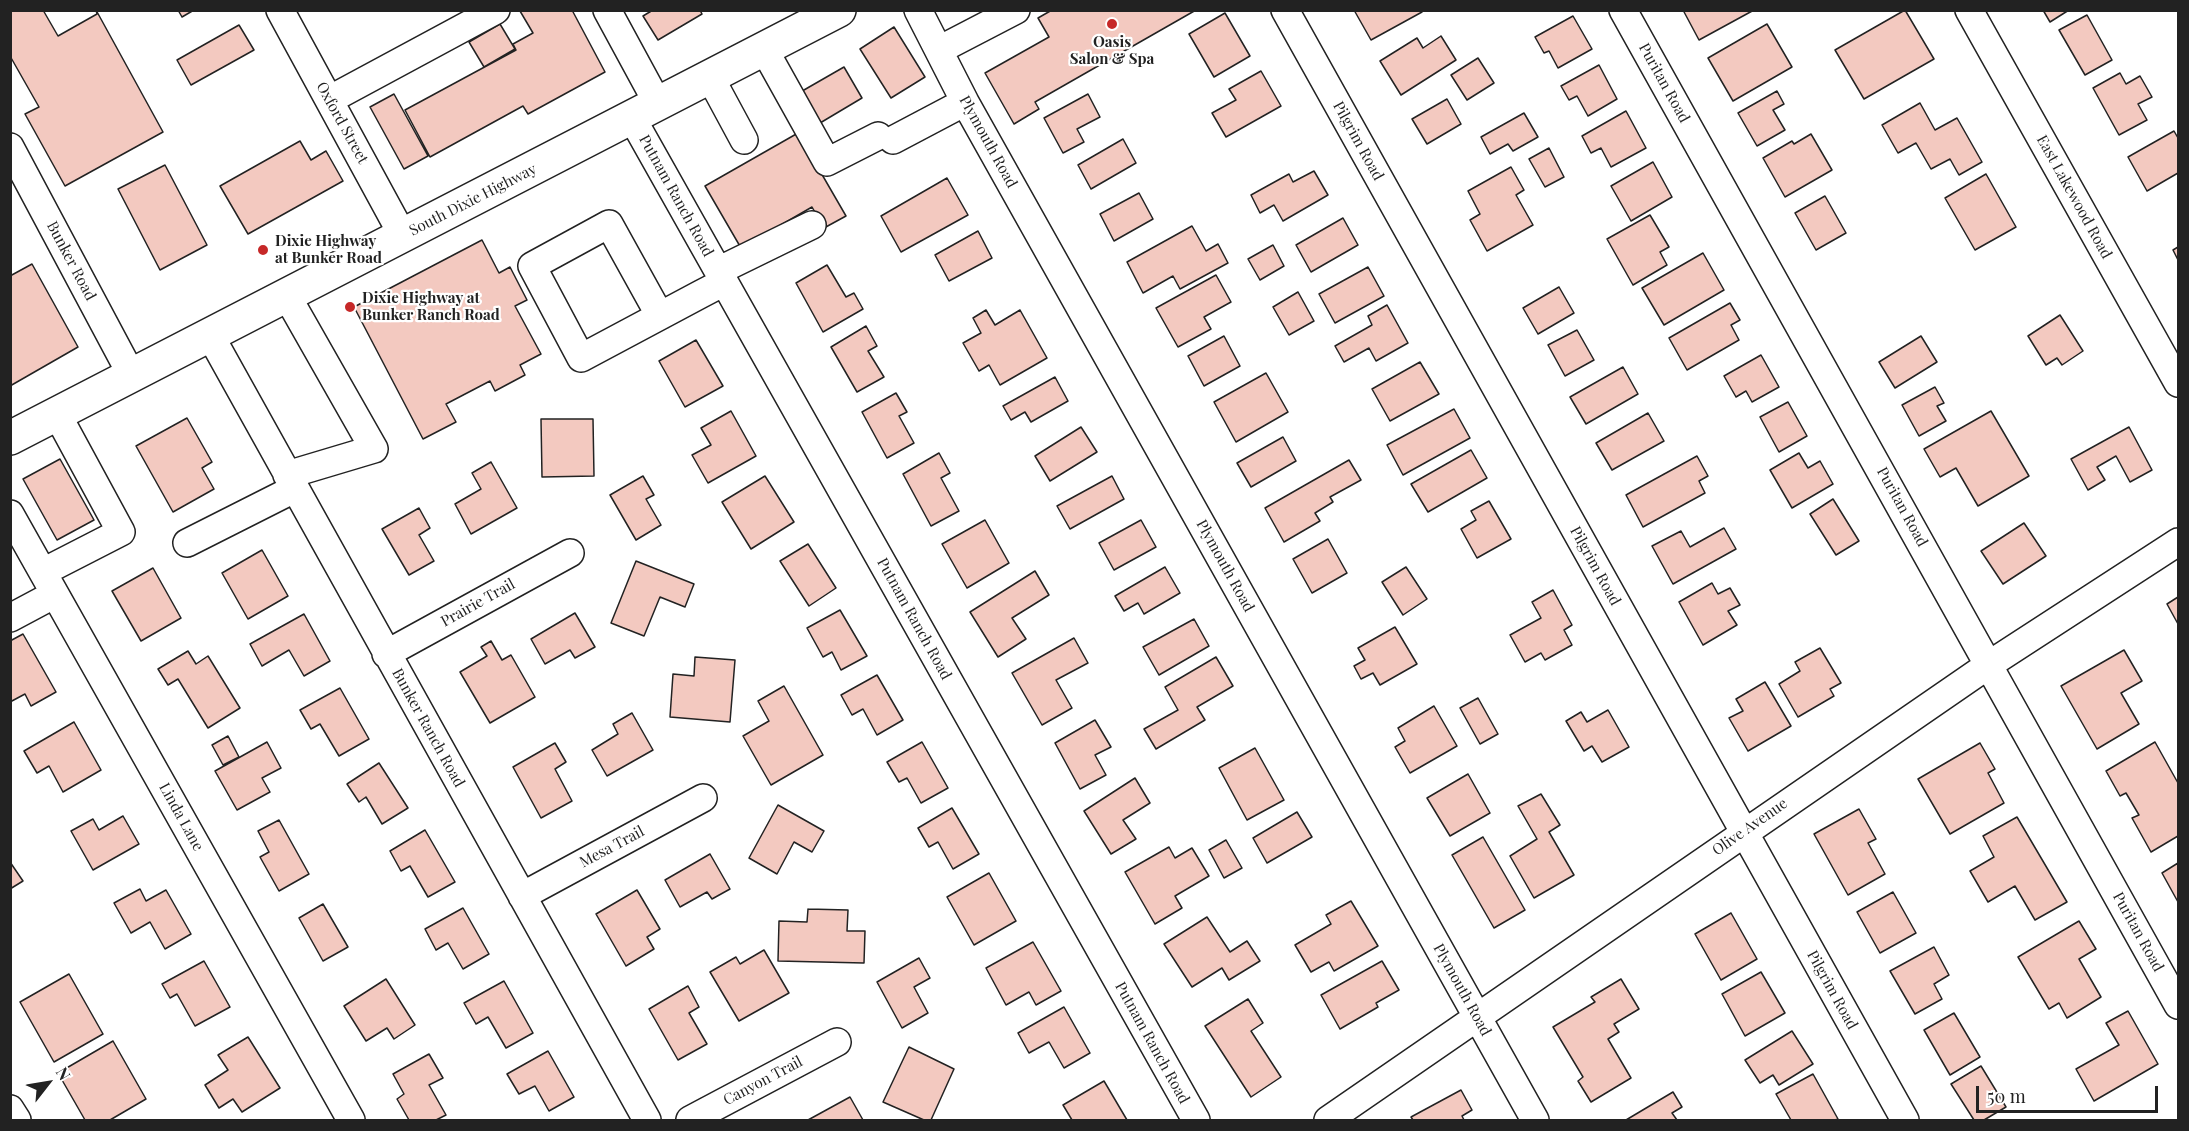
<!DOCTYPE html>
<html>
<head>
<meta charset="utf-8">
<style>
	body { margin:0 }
	#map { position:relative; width:2189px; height:1131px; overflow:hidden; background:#fff; font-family:"Playfair Display",serif }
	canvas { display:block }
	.frame { position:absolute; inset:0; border:12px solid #222; pointer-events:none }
	.north { position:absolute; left:18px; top:1053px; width:60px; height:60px; -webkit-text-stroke:4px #fff; paint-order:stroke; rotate:59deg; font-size:16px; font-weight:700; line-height:24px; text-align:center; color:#222 }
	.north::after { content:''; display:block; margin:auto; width:21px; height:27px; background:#222; clip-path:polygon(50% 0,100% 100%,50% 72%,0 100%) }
	.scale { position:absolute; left:1976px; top:1086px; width:182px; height:27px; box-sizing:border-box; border:3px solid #222; border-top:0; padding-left:8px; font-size:18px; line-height:21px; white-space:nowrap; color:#222; -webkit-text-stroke:4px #fff; paint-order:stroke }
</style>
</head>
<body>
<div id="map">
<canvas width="2189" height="1131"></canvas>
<div class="frame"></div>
<div class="north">N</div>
<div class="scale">50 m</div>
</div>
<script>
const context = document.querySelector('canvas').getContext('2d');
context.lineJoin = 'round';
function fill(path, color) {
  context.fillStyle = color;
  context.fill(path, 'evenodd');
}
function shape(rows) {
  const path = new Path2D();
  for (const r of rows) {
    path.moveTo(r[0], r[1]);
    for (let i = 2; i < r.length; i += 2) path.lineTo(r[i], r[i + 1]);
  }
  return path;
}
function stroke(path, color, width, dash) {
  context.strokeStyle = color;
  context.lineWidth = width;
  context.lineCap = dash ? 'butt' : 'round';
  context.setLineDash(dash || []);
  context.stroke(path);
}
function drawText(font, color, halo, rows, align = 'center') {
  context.font = font + ' "Playfair Display",serif';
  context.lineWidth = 4.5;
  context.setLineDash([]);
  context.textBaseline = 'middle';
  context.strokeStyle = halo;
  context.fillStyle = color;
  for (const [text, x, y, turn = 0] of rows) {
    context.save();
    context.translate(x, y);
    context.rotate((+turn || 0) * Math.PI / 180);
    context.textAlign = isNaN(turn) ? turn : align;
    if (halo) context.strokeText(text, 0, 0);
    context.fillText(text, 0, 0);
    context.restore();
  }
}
const building = shape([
	[10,10,43,10,58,36,97,14,96,10,163,132,65,186,25,114,39,107,10,56,10,10],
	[178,10,194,10,182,17,178,10],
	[572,10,605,72,528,114,523,106,430,157,405,110,516,50,513,44,533,33,520,11,572,10],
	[653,10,700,10,702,14,658,40,643,16,653,10],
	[1052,10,1196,10,1035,102,1039,109,1014,124,985,73,1049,37,1038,18,1052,10],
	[1354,10,1421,10,1422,12,1371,40,1354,10],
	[1683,10,1754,10,1699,40,1683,10],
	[1905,10,1934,59,1864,99,1835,50,1905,10],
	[2043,10,2069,10,2050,22,2043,10],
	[1225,13,1250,56,1214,77,1189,34,1225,13],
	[2087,15,2112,60,2085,75,2059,30,2087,15],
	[1573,16,1592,49,1558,68,1549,51,1544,53,1535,37,1573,16],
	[500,24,515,49,484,67,469,42,500,24],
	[1767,24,1792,67,1733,101,1708,58,1767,24],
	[239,25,254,50,191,85,177,60,239,25],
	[894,27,925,77,891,98,860,49,894,27],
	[1441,36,1456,60,1401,95,1380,61,1417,38,1423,48,1441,36],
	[1478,58,1494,83,1467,100,1451,75,1478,58],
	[1599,65,1617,99,1588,116,1577,96,1569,100,1561,86,1599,65],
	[844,67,862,98,815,126,797,94,844,67],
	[1261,71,1281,106,1226,137,1212,113,1236,100,1229,89,1261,71],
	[2120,73,2126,84,2140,76,2152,97,2138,104,2147,120,2119,135,2093,88,2120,73],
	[1777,91,1784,104,1773,110,1785,130,1757,146,1738,113,1777,91],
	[394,94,428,156,404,169,370,107,394,94],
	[1088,94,1100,117,1077,129,1084,142,1063,153,1044,118,1088,94],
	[1447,99,1461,124,1427,144,1412,119,1447,99],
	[1920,103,1935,130,1957,118,1982,162,1959,175,1950,159,1931,169,1916,143,1898,153,1882,125,1920,103],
	[1626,111,1646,148,1611,167,1601,148,1591,153,1582,136,1626,111],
	[1524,113,1538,137,1513,151,1508,144,1490,154,1481,137,1524,113],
	[2174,131,2178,138,2178,173,2147,191,2128,157,2174,131],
	[798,133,846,216,824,228,812,207,741,248,705,186,798,133],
	[1811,134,1832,170,1785,197,1763,158,1792,141,1794,144,1811,134],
	[1123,139,1136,163,1091,189,1078,165,1123,139],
	[300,141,311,160,326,151,343,181,248,234,220,186,300,141],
	[1549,148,1564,177,1545,187,1529,159,1549,148],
	[1653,162,1672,197,1631,221,1611,186,1653,162],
	[165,165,207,245,160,270,118,189,165,165],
	[1511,167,1524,190,1516,195,1533,225,1487,251,1470,220,1480,214,1468,191,1511,167],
	[1314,171,1328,195,1283,221,1274,205,1260,213,1251,195,1289,174,1293,182,1314,171],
	[1986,174,2016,227,1975,250,1945,198,1986,174],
	[947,178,968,215,901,252,881,216,947,178],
	[1139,193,1153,219,1114,241,1100,214,1139,193],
	[1825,196,1846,233,1816,250,1795,213,1825,196],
	[1650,215,1669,247,1660,252,1667,265,1633,285,1607,239,1650,215],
	[1343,218,1358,245,1311,272,1296,245,1343,218],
	[1192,226,1206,251,1218,244,1228,263,1180,289,1173,276,1143,293,1127,262,1192,226],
	[978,231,992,258,949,281,935,255,978,231],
	[482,240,499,273,510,267,527,300,515,306,541,354,520,365,525,375,495,391,490,381,446,404,456,422,423,439,354,307,482,240],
	[1273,245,1284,266,1260,280,1248,259,1273,245],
	[2178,247,2178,260,2173,250,2178,247],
	[1703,253,1724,290,1664,325,1642,288,1703,253],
	[32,264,78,347,10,386,10,276,32,264],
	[827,265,846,297,854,293,863,309,823,332,796,283,827,265],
	[1368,267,1384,296,1335,323,1319,294,1368,267],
	[1216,275,1231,302,1204,317,1211,329,1178,347,1156,308,1216,275],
	[1559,287,1574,313,1538,334,1523,308,1559,287],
	[1298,292,1314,321,1289,335,1273,307,1298,292],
	[1730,303,1740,320,1731,325,1739,340,1687,370,1669,338,1730,303],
	[1387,305,1408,343,1376,361,1369,348,1344,362,1335,346,1372,325,1368,316,1387,305],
	[986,310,995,325,1020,310,1047,358,1000,385,989,365,979,371,963,343,981,333,973,318,986,310],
	[2060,315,2083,351,2062,365,2057,358,2046,365,2028,336,2060,315],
	[866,326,877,346,868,351,884,377,857,392,831,347,866,326],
	[1577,330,1594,360,1565,376,1548,345,1577,330],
	[1224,336,1240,366,1204,386,1188,356,1224,336],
	[1921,336,1937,362,1895,388,1879,362,1921,336],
	[696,340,723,386,685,407,659,361,696,340],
	[1761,355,1779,387,1752,402,1746,391,1736,397,1724,376,1761,355],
	[1420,362,1439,394,1390,421,1372,389,1420,362],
	[1623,367,1638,394,1586,424,1570,397,1623,367],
	[1266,373,1288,412,1236,442,1214,402,1266,373],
	[1055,377,1068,401,1031,422,1025,412,1011,420,1003,406,1055,377],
	[1935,387,1944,403,1937,406,1946,421,1919,436,1902,405,1935,387],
	[896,393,907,412,899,416,914,443,887,458,862,412,896,393],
	[1788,402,1807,436,1779,452,1760,417,1788,402],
	[1454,409,1470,438,1403,475,1387,445,1454,409],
	[731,411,756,456,708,483,692,455,711,445,701,428,731,411],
	[1991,411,2029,476,1978,506,1956,468,1940,477,1924,449,1991,411],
	[1648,413,1664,441,1612,470,1596,443,1648,413],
	[187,418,212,462,202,468,214,489,173,512,136,446,187,418],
	[541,419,593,419,594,476,542,477,541,419],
	[1081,427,1097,452,1050,481,1035,456,1081,427],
	[2129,427,2152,470,2130,482,2116,456,2097,467,2105,480,2088,490,2071,459,2129,427],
	[1283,437,1296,461,1251,487,1237,463,1283,437],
	[1471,450,1487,478,1428,512,1411,484,1471,450],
	[939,453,950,473,941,478,959,511,931,526,903,474,939,453],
	[1799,453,1808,468,1820,461,1833,484,1792,508,1770,470,1799,453],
	[1697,456,1708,476,1699,481,1705,493,1643,527,1626,495,1697,456],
	[60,459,94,520,57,540,23,479,60,459],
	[1349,460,1361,480,1330,497,1333,502,1315,513,1320,521,1284,542,1265,508,1349,460],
	[491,462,517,508,471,534,455,504,481,489,472,473,491,462],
	[643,476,654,495,646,499,661,525,636,540,610,495,643,476],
	[765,476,794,522,751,549,722,502,765,476],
	[1112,476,1124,499,1070,529,1057,506,1112,476],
	[1833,499,1859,541,1836,555,1810,514,1833,499],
	[1489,501,1511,539,1477,558,1461,529,1476,520,1471,511,1489,501],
	[419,508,430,528,419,535,434,561,409,575,382,529,419,508],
	[985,520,1009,563,967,588,942,544,985,520],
	[1141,520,1156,547,1114,570,1099,543,1141,520],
	[2024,523,2046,556,2003,584,1981,551,2024,523],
	[1724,528,1736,549,1673,584,1652,546,1681,531,1690,547,1724,528],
	[1328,539,1347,573,1312,593,1293,559,1328,539],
	[808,544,836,588,809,606,780,561,808,544],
	[262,550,288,596,248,619,222,573,262,550],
	[636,561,694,584,685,607,660,597,644,636,611,623,636,561],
	[1165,567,1180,593,1144,614,1138,603,1124,611,1115,596,1165,567],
	[1406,567,1427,599,1403,615,1382,582,1406,567],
	[153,568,181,618,141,641,112,591,153,568],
	[1035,571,1049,595,1012,618,1026,639,998,657,970,612,1035,571],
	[1712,583,1718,594,1730,588,1740,605,1728,611,1737,625,1703,645,1679,602,1712,583],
	[1553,590,1572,625,1564,630,1572,645,1545,660,1541,653,1525,662,1510,635,1541,618,1532,602,1553,590],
	[2178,597,2178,624,2167,604,2178,597],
	[840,610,867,656,841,670,832,652,823,657,807,628,840,610],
	[575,613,595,647,575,658,570,650,545,664,531,639,575,613],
	[304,614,330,661,304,676,289,650,262,666,250,644,304,614],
	[1194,619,1209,646,1159,675,1143,647,1194,619],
	[1395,627,1417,664,1380,685,1373,673,1361,679,1354,666,1365,660,1358,648,1395,627],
	[23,634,56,692,31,706,25,694,10,702,10,641,23,634],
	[1074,638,1088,663,1056,680,1072,708,1042,725,1012,673,1074,638],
	[491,641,502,660,511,655,535,697,490,723,460,672,487,656,481,647,491,641],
	[1820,648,1841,683,1830,689,1834,696,1798,717,1779,684,1800,671,1795,662,1820,648],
	[2124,650,2142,681,2121,693,2139,724,2097,749,2061,686,2124,650],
	[188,651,196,664,208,656,240,708,208,728,178,679,168,685,158,669,188,651],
	[695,657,735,660,730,722,670,717,673,674,694,676,695,657],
	[1216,657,1233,686,1197,707,1205,720,1156,749,1144,729,1178,710,1165,687,1216,657],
	[877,675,903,720,877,735,863,709,852,715,841,695,877,675],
	[1765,682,1791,726,1748,751,1729,718,1743,711,1736,699,1765,682],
	[784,686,823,755,771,785,743,736,769,721,758,701,784,686],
	[340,688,369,739,339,756,320,724,311,729,300,710,340,688],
	[1478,698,1498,734,1480,744,1460,708,1478,698],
	[1434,706,1457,746,1410,773,1395,747,1405,741,1398,728,1434,706],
	[1608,710,1629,747,1602,762,1592,746,1584,751,1566,721,1581,712,1587,722,1608,710],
	[632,713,653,750,607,776,592,750,618,734,613,724,632,713],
	[1095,720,1111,747,1095,755,1106,775,1080,789,1055,743,1095,720],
	[74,722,101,770,63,792,49,766,37,773,24,751,74,722],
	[228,736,239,757,223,765,212,745,228,736],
	[267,742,281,768,262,778,270,792,237,810,215,771,267,742],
	[922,742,948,788,921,803,907,778,899,782,887,762,922,742],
	[2155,742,2178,783,2178,836,2151,852,2132,818,2139,815,2126,793,2120,796,2106,771,2155,742],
	[555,743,566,762,555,769,572,801,541,818,513,767,555,743],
	[1980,743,1995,769,1988,773,2004,803,1950,834,1918,779,1980,743],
	[1255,748,1284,800,1247,820,1219,768,1255,748],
	[379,763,408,808,382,824,366,797,359,802,347,784,379,763],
	[1468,774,1490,813,1450,836,1427,798,1468,774],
	[1135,778,1150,803,1123,820,1136,839,1111,854,1084,811,1135,778],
	[1541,794,1560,825,1549,832,1574,875,1534,898,1510,856,1537,839,1518,806,1541,794],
	[778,805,824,831,812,852,794,842,777,874,749,858,778,805],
	[952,808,979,854,953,869,938,842,929,847,918,828,952,808],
	[1859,809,1876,839,1868,843,1885,874,1848,895,1814,834,1859,809],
	[1297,812,1312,837,1267,863,1253,838,1297,812],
	[123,816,139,844,93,870,71,831,93,819,99,830,123,816],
	[2017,817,2067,902,2035,920,2015,886,1988,902,1970,871,1994,857,1983,836,2017,817],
	[279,820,309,874,279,891,260,857,269,852,258,831,279,820],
	[425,830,455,882,428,897,410,866,401,871,390,851,425,830],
	[1483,837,1525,910,1494,928,1452,855,1483,837],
	[1226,840,1242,868,1224,878,1209,850,1226,840],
	[1169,847,1175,858,1192,848,1209,876,1175,896,1182,908,1155,924,1125,872,1169,847],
	[710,854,730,889,712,899,707,892,680,907,665,880,710,854],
	[10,862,23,881,10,889,10,862],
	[2178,863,2178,902,2162,873,2178,863],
	[989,873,1016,921,974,945,947,897,989,873],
	[140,889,146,901,166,890,191,934,165,949,150,922,131,933,114,903,140,889],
	[637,890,660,929,647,937,654,949,626,966,596,914,637,890],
	[1893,892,1916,933,1880,953,1857,912,1893,892],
	[1351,901,1378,946,1334,971,1329,962,1311,972,1295,945,1331,924,1326,915,1351,901],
	[323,904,348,947,323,961,299,918,323,904],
	[463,908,489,954,463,969,448,943,436,950,425,929,463,908],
	[808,909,848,910,847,931,865,931,864,963,778,961,779,921,807,922,808,909],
	[1731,913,1757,959,1721,980,1695,934,1731,913],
	[1207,917,1230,952,1247,941,1260,961,1229,980,1222,968,1192,987,1164,944,1207,917],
	[2079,921,2096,949,2079,959,2101,997,2067,1018,2059,1003,2049,1009,2018,957,2079,921],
	[1033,942,1061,991,1036,1005,1029,992,1006,1005,986,968,1033,942],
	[1934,947,1949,975,1934,984,1942,999,1915,1014,1890,971,1934,947],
	[764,950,789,993,739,1021,710,972,736,957,740,964,764,950],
	[919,958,930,978,914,987,928,1013,902,1028,877,982,919,958],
	[204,961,230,1007,195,1026,177,994,170,998,162,984,204,961],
	[1382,961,1399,990,1376,1003,1378,1007,1340,1029,1321,995,1382,961],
	[1761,972,1785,1013,1745,1036,1722,994,1761,972],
	[69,974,103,1034,54,1062,20,1002,69,974],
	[386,979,415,1025,394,1039,387,1028,366,1041,344,1006,386,979],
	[1621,979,1639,1009,1614,1024,1619,1032,1608,1039,1631,1078,1591,1102,1578,1081,1583,1077,1553,1027,1595,1002,1591,997,1621,979],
	[504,981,533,1033,506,1048,488,1017,476,1024,464,1003,504,981],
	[688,986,699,1007,689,1013,707,1044,678,1060,649,1009,688,986],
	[1248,999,1263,1023,1251,1031,1281,1077,1251,1097,1205,1026,1248,999],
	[1064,1007,1090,1053,1064,1068,1049,1042,1029,1053,1018,1033,1064,1007],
	[2128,1011,2158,1064,2094,1101,2076,1069,2119,1045,2106,1023,2128,1011],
	[1954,1013,1980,1057,1950,1075,1924,1030,1954,1013],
	[1792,1031,1813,1064,1779,1085,1773,1075,1760,1083,1745,1060,1792,1031],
	[248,1037,280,1088,242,1112,233,1099,219,1108,205,1085,228,1070,218,1055,248,1037],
	[113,1041,146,1099,110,1120,85,1120,58,1073,113,1041],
	[909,1047,954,1069,931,1120,924,1120,883,1102,909,1047],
	[548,1051,574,1097,549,1111,535,1086,519,1094,507,1074,548,1051],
	[429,1054,443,1078,429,1085,446,1115,436,1120,409,1120,397,1099,404,1094,393,1074,429,1054],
	[1981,1066,2006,1107,1984,1120,1974,1120,1951,1084,1981,1066],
	[1813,1074,1838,1119,1835,1120,1791,1120,1776,1094,1813,1074],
	[1104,1081,1127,1120,1072,1120,1063,1105,1104,1081],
	[1461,1090,1472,1110,1462,1116,1464,1120,1413,1120,1411,1117,1461,1090],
	[1673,1092,1682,1107,1672,1113,1677,1120,1626,1120,1673,1092],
	[850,1097,863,1120,808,1120,850,1097]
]);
fill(building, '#f3c9c0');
stroke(building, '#222', 1.5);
const minor = shape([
	[280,10,403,236],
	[607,10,658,104],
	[918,10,965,102,1535,1120],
	[1285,10,1905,1120],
	[1623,10,2178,1005],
	[1969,10,2178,383],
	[764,49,827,162,878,136],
	[939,50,1016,10],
	[710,77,744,140],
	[329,100,496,10],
	[632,118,1196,1120],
	[893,140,965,102],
	[10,147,132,376],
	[718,271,812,225],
	[660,316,609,224,532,266,581,358,701,294,724,282],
	[210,335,647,1120],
	[287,475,374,449,287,296],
	[10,514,351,1120],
	[187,543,294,489],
	[43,572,121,532,57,414],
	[10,618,55,594],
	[386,654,570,553],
	[522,896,703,798],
	[10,1109,17,1120],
	[690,1120,837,1042],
	[1328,1120,1990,664,2178,542]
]);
const major = shape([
	[10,438,839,10]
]);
stroke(minor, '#222', 30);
stroke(major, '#222', 36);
stroke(minor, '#fff', 27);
stroke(major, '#fff', 33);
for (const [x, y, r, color] of [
	[1112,24,6,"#c62828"],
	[263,250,6,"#c62828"],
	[350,307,6,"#c62828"]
]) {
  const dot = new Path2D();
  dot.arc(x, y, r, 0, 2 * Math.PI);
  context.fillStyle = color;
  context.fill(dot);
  stroke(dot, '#fff', 2);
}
drawText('bold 15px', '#222', '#fff', [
	["Oasis",1112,42,"center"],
	["Salon & Spa",1112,59,"center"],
	["Dixie Highway",275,241],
	["at Bunker Road",275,258],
	["Dixie Highway at",362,298],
	["Bunker Ranch Road",362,315]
], 'left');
drawText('15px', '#222', '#fff', [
	["Puritan Road",1664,83,61],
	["Oxford Street",342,123,61],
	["Pilgrim Road",1358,141,61],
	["Plymouth Road",988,142,61],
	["Putnam Ranch Road",676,196,61],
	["East Lakewood Road",2074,197,61],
	["South Dixie Highway",473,200,-27],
	["Bunker Road",71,261,62],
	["Puritan Road",1902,507,61],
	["Plymouth Road",1225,566,61],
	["Pilgrim Road",1595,566,61],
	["Prairie Trail",478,603,-29],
	["Putnam Ranch Road",914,619,61],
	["Bunker Ranch Road",428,728,61],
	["Linda Lane",181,817,61],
	["Olive Avenue",1750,827,-35],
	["Mesa Trail",612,847,-28],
	["Puritan Road",2138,932,61],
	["Plymouth Road",1462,990,61],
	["Pilgrim Road",1832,990,61],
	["Putnam Ranch Road",1152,1043,61],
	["Canyon Trail",763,1081,-28]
]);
</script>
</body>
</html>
